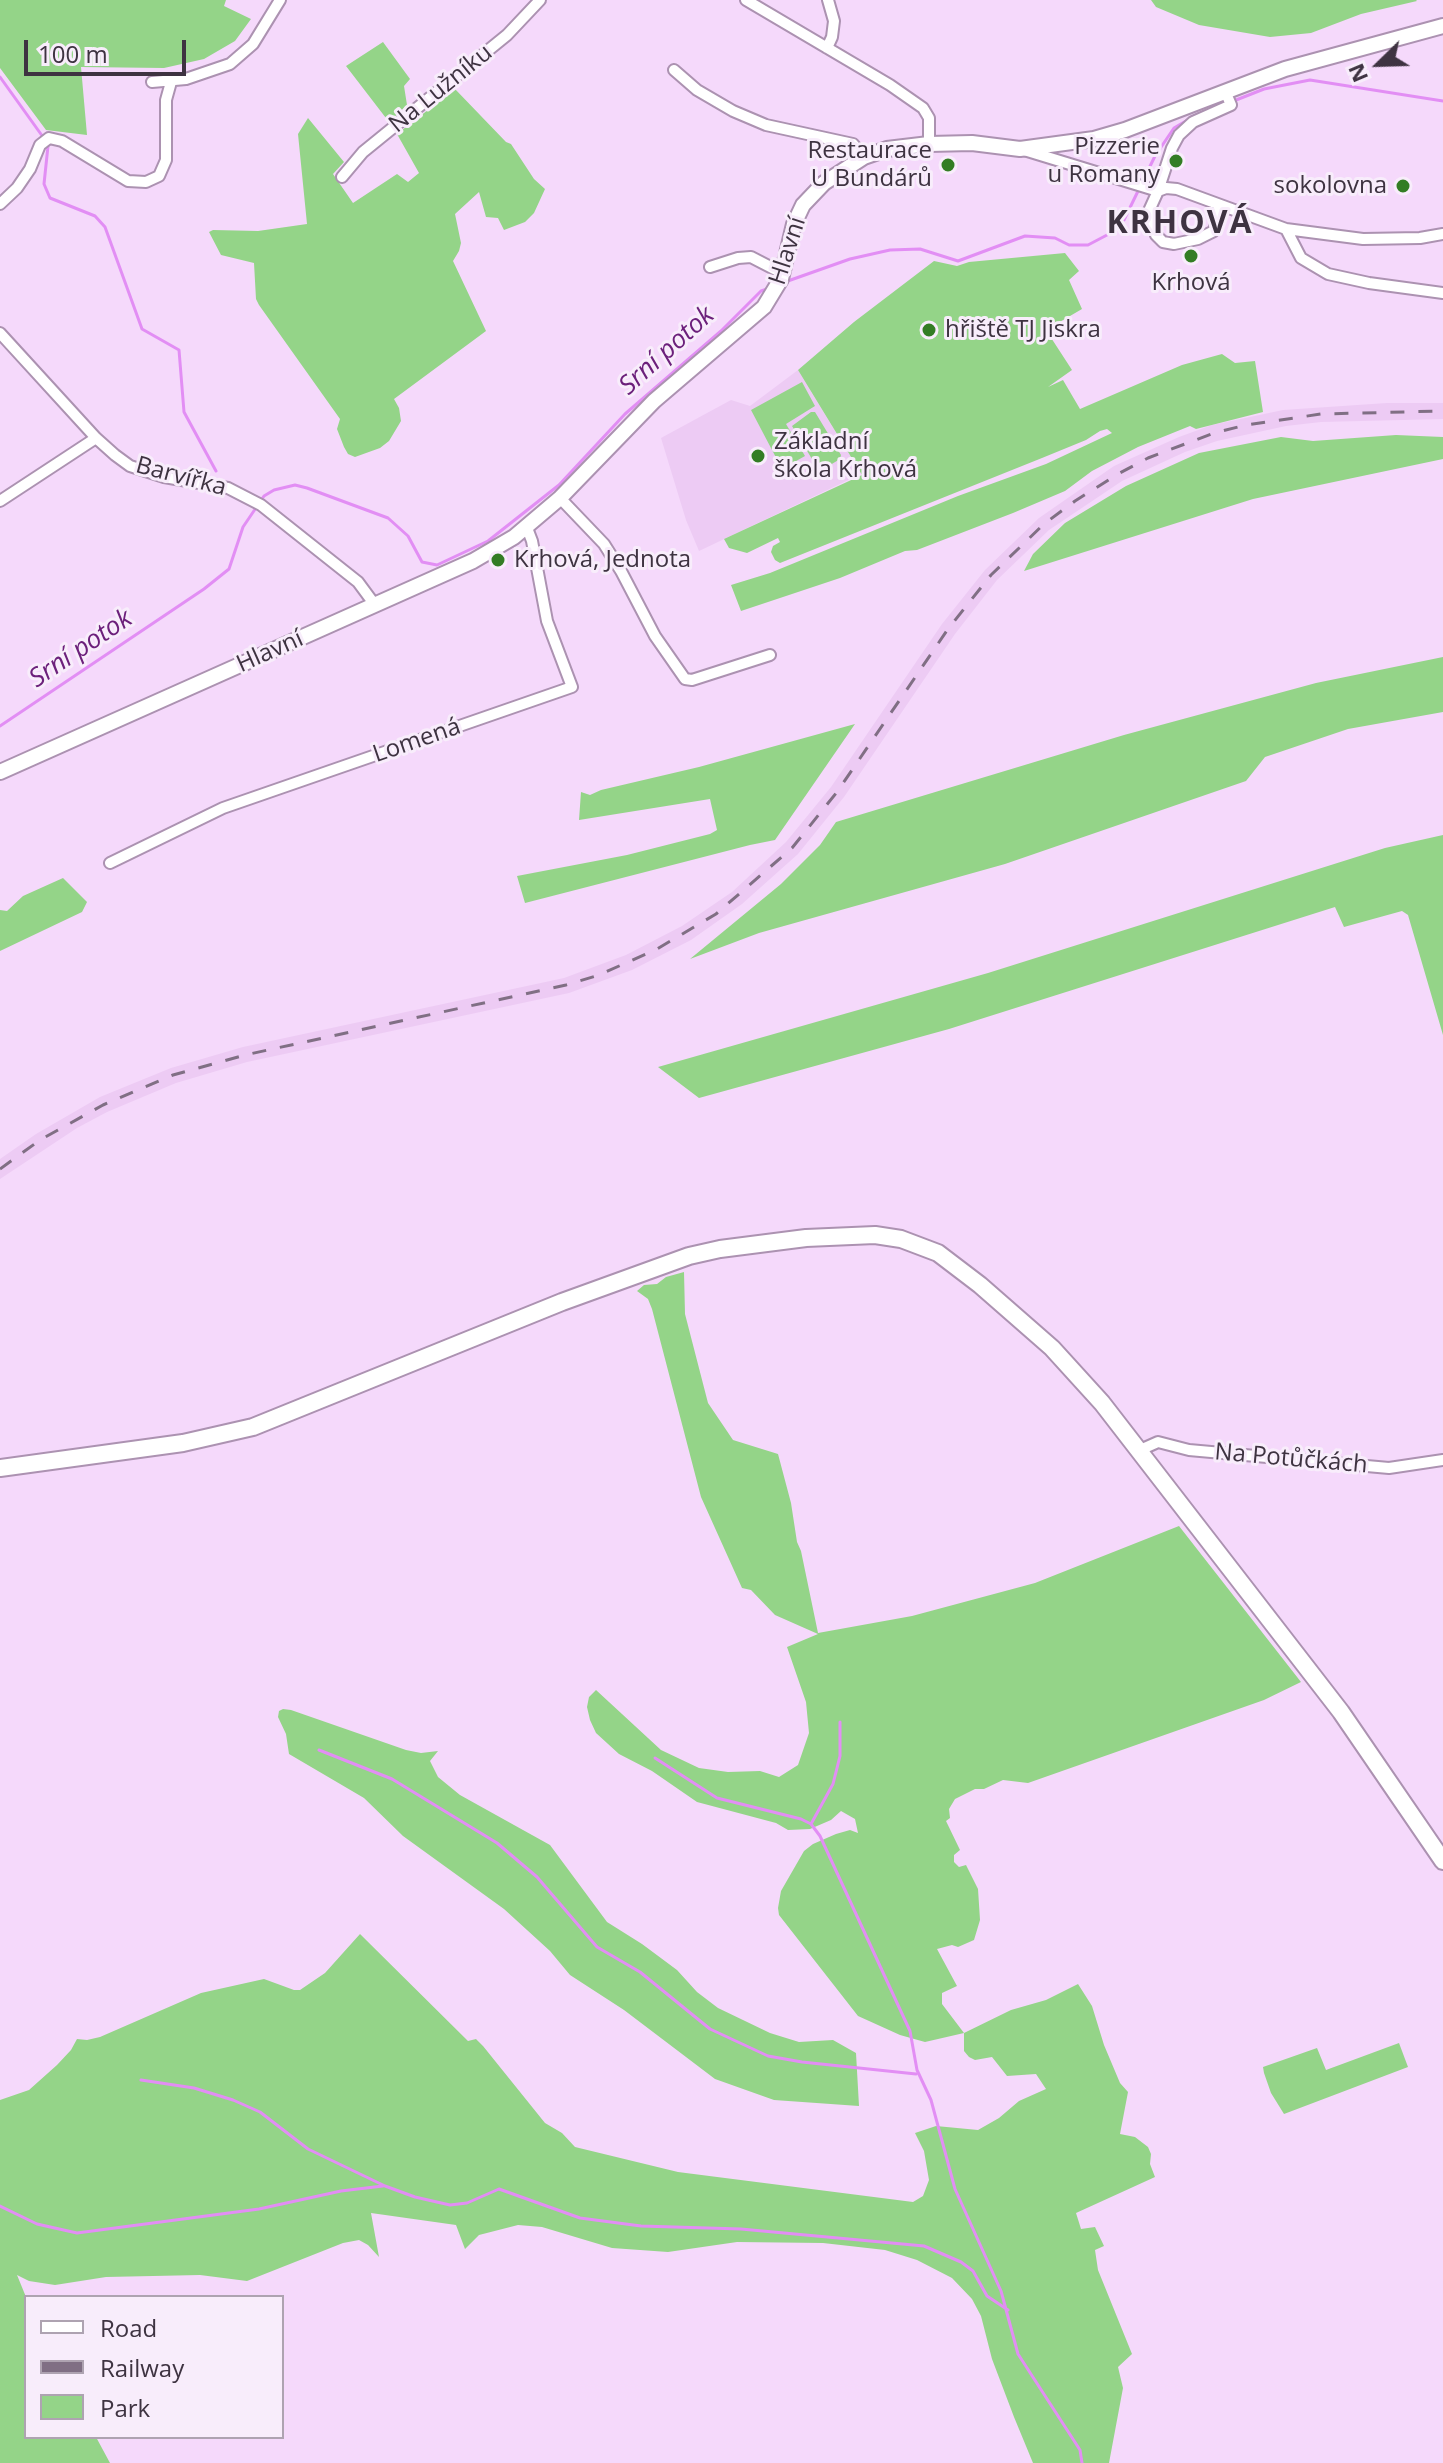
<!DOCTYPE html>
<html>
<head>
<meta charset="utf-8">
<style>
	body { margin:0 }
	#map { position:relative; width:1443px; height:2463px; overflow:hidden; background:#f5d9fb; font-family:"Open Sans",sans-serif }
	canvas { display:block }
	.legend { position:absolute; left:24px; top:2295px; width:260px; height:144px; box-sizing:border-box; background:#f8edfb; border:2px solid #aea3b1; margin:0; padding:10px 14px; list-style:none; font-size:24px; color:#3e3341 }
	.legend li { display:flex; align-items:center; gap:16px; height:40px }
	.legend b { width:40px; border:2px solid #aea3b1 }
	.north { position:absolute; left:1339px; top:24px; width:80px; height:80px; -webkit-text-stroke:6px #f8edfb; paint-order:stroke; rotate:247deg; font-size:22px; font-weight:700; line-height:32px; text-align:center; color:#3e3341 }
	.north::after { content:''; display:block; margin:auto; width:28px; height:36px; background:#3e3341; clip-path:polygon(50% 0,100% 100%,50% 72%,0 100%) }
	.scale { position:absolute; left:24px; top:40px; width:162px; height:36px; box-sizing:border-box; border:4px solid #3e3341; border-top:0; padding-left:10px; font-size:24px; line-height:28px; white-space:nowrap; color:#3e3341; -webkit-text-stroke:6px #f8edfb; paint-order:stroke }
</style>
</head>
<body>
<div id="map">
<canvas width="1443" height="2463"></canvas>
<ul class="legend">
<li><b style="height:10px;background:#fff"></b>Road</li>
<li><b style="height:10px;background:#806f84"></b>Railway</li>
<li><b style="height:22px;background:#94d488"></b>Park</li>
</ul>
<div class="north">N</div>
<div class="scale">100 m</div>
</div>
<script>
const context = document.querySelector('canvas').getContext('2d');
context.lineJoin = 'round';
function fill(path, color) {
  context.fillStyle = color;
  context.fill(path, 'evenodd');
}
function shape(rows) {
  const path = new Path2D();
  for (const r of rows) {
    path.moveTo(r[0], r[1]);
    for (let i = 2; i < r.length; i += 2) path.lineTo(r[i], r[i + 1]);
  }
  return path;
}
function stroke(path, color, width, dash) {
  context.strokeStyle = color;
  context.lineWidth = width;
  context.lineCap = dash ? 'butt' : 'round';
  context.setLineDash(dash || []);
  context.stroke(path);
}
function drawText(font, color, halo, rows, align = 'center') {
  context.font = font + ' "Open Sans",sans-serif';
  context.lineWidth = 6;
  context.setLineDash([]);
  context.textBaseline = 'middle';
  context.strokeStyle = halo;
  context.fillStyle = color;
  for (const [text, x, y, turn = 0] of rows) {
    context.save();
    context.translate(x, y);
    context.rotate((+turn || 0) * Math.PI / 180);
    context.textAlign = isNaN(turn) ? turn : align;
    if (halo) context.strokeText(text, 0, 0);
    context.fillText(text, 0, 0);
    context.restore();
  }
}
fill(shape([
	[798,370,861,474,699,551,686,520,661,438,731,400,750,406],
	[1387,403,1443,403,1443,419,1321,422,1286,426,1217,441,1185,452,1122,481,1049,530,997,580,955,634,844,797,798,854,742,904,691,940,632,970,569,993,247,1062,176,1083,107,1112,77,1128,0,1179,0,1159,36,1134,100,1097,171,1068,243,1047,564,978,626,955,682,926,732,892,786,842,831,787,942,624,985,570,1039,518,1114,466,1179,437,1212,425,1283,410]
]), '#edcbf4');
fill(shape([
	[0,0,226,0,224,6,251,19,235,41,204,59,164,68,81,67,87,135,46,130,0,68],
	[1151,0,1416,0,1417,1,1361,14,1311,33,1270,37,1199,25,1156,7],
	[383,42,410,79,404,86,407,105,389,122,346,66],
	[455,89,506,142,511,144,534,179,545,189,534,213,525,222,504,230,498,218,486,217,479,192,455,214,461,243,459,251,453,261,486,331,394,399,399,408,401,421,389,441,380,448,355,457,348,454,344,447,337,429,340,419,259,305,256,299,254,263,221,255,209,232,213,230,258,231,307,224,298,134,308,118,344,162,333,174,353,203,397,174,408,182,419,173,397,134],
	[1065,253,1079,271,1069,280,1082,309,1046,330,1072,370,1048,387,1063,380,1080,409,1182,365,1222,354,1235,363,1255,361,1263,412,1196,429,1190,426,1138,447,1092,471,1065,491,1013,513,917,550,905,551,840,578,741,611,731,585,770,573,958,496,1046,464,1112,433,1107,429,1100,431,1086,440,1042,458,780,563,775,560,771,552,773,546,780,542,778,538,747,553,729,548,724,539,862,475,798,370,854,322,934,261,957,266,969,262],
	[802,382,815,406,786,424,805,456,782,469,751,410],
	[811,412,815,412,841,455,840,459,822,470,818,469,792,426],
	[1396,435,1443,437,1443,459,1253,499,1024,571,1033,554,1065,523,1126,486,1199,453,1281,437,1313,441],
	[1443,657,1443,712,1348,729,1265,757,1246,781,1005,864,759,933,690,959,781,884,820,845,836,822,1124,735,1316,683],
	[855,724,775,840,750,845,525,903,517,876,627,855,710,834,717,830,710,799,579,820,581,792,590,795,601,790,699,767],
	[1443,835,1443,1035,1408,915,1402,911,1344,927,1335,907,949,1029,699,1098,658,1067,988,973,1385,848],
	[63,878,87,902,82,912,0,951,0,910,7,911,23,896],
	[684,1272,685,1314,708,1403,733,1440,778,1454,791,1503,797,1542,801,1551,818,1633,912,1616,1035,1583,1179,1526,1301,1682,1264,1700,1028,1783,1003,1780,984,1789,975,1789,955,1799,949,1809,950,1818,946,1821,960,1850,954,1855,954,1862,959,1867,966,1865,978,1889,980,1920,974,1940,958,1947,952,1945,937,1949,957,1986,942,1993,942,2004,964,2033,1011,2010,1046,2000,1078,1984,1092,2006,1104,2045,1120,2083,1128,2092,1120,2134,1135,2137,1148,2147,1151,2154,1150,2164,1155,2177,1076,2213,1081,2229,1095,2227,1104,2246,1095,2250,1098,2270,1132,2354,1118,2367,1123,2388,1109,2463,1033,2463,1014,2417,992,2359,981,2316,972,2299,952,2278,917,2260,885,2250,823,2243,737,2242,668,2252,612,2248,542,2227,518,2225,479,2235,465,2249,456,2225,371,2213,379,2257,368,2245,359,2240,343,2243,247,2281,200,2275,106,2277,55,2285,29,2281,17,2275,26,2297,26,2437,96,2437,110,2463,0,2463,0,2100,29,2090,57,2065,71,2050,77,2039,87,2040,100,2037,201,1993,264,1979,294,1990,300,1990,325,1973,360,1934,468,2041,476,2039,483,2046,545,2123,562,2133,575,2147,678,2172,913,2202,923,2196,929,2180,924,2151,915,2133,936,2126,978,2130,999,2118,1019,2101,1046,2089,1036,2074,1007,2076,992,2057,975,2060,969,2057,964,2051,964,2033,925,2042,900,2035,858,2016,779,1915,778,1908,781,1891,804,1851,813,1844,836,1834,850,1830,858,1833,855,1819,841,1811,831,1820,810,1829,788,1830,776,1823,697,1802,652,1771,619,1754,596,1733,590,1720,587,1707,589,1697,596,1690,661,1750,699,1768,728,1772,760,1771,779,1777,798,1765,809,1733,806,1702,787,1647,818,1634,775,1615,751,1590,742,1588,701,1497,652,1309,648,1299,637,1291,644,1285,657,1284,666,1277],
	[283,1709,291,1710,406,1750,421,1753,438,1751,430,1761,438,1777,460,1795,550,1845,607,1922,642,1944,677,1970,697,1992,718,2008,770,2033,799,2042,833,2040,856,2053,859,2106,774,2100,715,2079,624,2010,570,1975,550,1951,504,1909,403,1836,364,1798,289,1754,286,1734,278,1717,279,1711],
	[1399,2043,1408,2067,1284,2114,1271,2093,1264,2073,1263,2067,1317,2048,1326,2070]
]), '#94d488');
stroke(shape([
	[0,77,43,137],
	[1231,102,1264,89,1310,80,1443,101],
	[48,146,44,184,50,198,95,216,105,227,142,329,179,350,184,412,216,471],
	[785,282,850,259,890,250,920,249,958,261,1025,236,1055,238,1069,245,1088,245,1107,235,1124,220,1155,156,1174,128,1191,118],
	[0,726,204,589,229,569,243,527,264,496,274,490,295,485,307,488,388,518,408,536,422,562,437,565,488,541,559,485,625,414,721,331,761,291,770,288],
	[319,1750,392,1779,497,1843,537,1877,597,1947,640,1972,710,2029,768,2056,802,2062,916,2074],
	[655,1758,717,1798,801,1819,811,1824,820,1836,910,2031,917,2070,931,2100,955,2189,1001,2291,1018,2354,1080,2450,1082,2463],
	[811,1824,833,1784,840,1756,840,1722],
	[141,2080,194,2088,233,2100,260,2112,308,2149,385,2186,415,2197,450,2205,467,2203,499,2189,580,2218,641,2226,741,2229,924,2246,961,2262,973,2271,987,2296,1008,2310],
	[0,2206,37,2224,77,2233,259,2209,341,2191,383,2186]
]), '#e28ef4', 3);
const street = shape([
	[746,0,890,85,923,108,929,118,929,144],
	[827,48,832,37,834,21,828,0],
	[674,70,697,90,733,111,766,125,853,144,864,157],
	[152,82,186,79,230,64,253,44,280,0],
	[1024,150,1158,191,1166,188,1177,189,1286,229,1363,239,1420,238,1443,234],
	[342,177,363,152,507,35,540,0],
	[0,204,17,188,30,169,40,145,49,138,62,141,128,181,146,182,159,176,166,160,166,100,171,82],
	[1219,206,1214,231,1198,239,1174,244,1163,242,1156,235,1148,213,1158,191,1172,148,1179,135,1193,122,1231,105,1225,91],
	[1286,229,1301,258,1328,274,1369,283,1443,293],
	[710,267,738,258,751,257,782,273],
	[0,333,96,438,115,455,130,466,164,477,228,488,261,505,358,582,375,605],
	[560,498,604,544,621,571,655,636,685,679,692,680,770,655],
	[0,501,96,438],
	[110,863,223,808,572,687,547,621,532,541,527,528],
	[1140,1450,1158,1442,1189,1450,1389,1468,1443,1460]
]);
const secondary = shape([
	[0,772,473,561,514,537,560,498,654,401,764,307,781,279,794,224,803,205,824,183,864,157,887,149,929,144,972,143,1020,149,1094,139,1125,130,1285,69,1443,26]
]);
const primary = shape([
	[0,1468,183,1443,253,1427,562,1302,689,1256,720,1249,806,1238,875,1235,901,1239,938,1253,980,1285,1052,1348,1102,1403,1341,1712,1443,1861]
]);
stroke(street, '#ac92b1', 14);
stroke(secondary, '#ac92b1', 18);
stroke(primary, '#ac92b1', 20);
stroke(street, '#fff', 10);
stroke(secondary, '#fff', 14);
stroke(primary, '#fff', 16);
stroke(shape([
	[0,1169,40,1140,103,1105,173,1075,245,1055,566,985,599,975,657,949,716,914,792,848,837,792,948,629,991,575,1044,524,1075,501,1118,474,1148,458,1214,433,1246,425,1321,414,1443,411]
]), '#806f84', 3, [14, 14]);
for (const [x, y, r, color] of [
	[1176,161,8,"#337d24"],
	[948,165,8,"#337d24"],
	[1403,186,8,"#337d24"],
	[1191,256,8,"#337d24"],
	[929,330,8,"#337d24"],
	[758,456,8,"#337d24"],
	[498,560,8,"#337d24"]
]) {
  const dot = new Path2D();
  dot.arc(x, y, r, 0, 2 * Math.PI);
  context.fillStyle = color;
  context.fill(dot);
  stroke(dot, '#f8edfb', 3);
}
drawText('24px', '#3e3341', '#f8edfb', [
	["Na Lužníku",441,89,-39],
	["Hlavní",788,251,-72],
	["Barvířka",181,477,15],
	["Hlavní",270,652,-24],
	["Lomená",417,741,-19],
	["Na Potůčkách",1291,1459,5]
]);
drawText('24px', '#3e3341', '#f8edfb', [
	["Pizzerie",1160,147],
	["u Romany",1160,175],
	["Restaurace",932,151],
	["U Bundárů",932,179],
	["sokolovna",1387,186],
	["Krhová",1191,283,"center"],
	["hřiště TJ Jiskra",945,330,"left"],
	["Základní",774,442,"left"],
	["škola Krhová",774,470,"left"],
	["Krhová, Jednota",514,560,"left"]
], 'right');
drawText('italic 26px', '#6c207b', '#f8edfb', [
	["Srní potok",667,351,-42],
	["Srní potok",81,649,-34]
]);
context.letterSpacing = '2px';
drawText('bold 32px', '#3e3341', '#f8edfb', [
	["KRHOVÁ",1180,224]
]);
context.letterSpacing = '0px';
</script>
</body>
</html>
